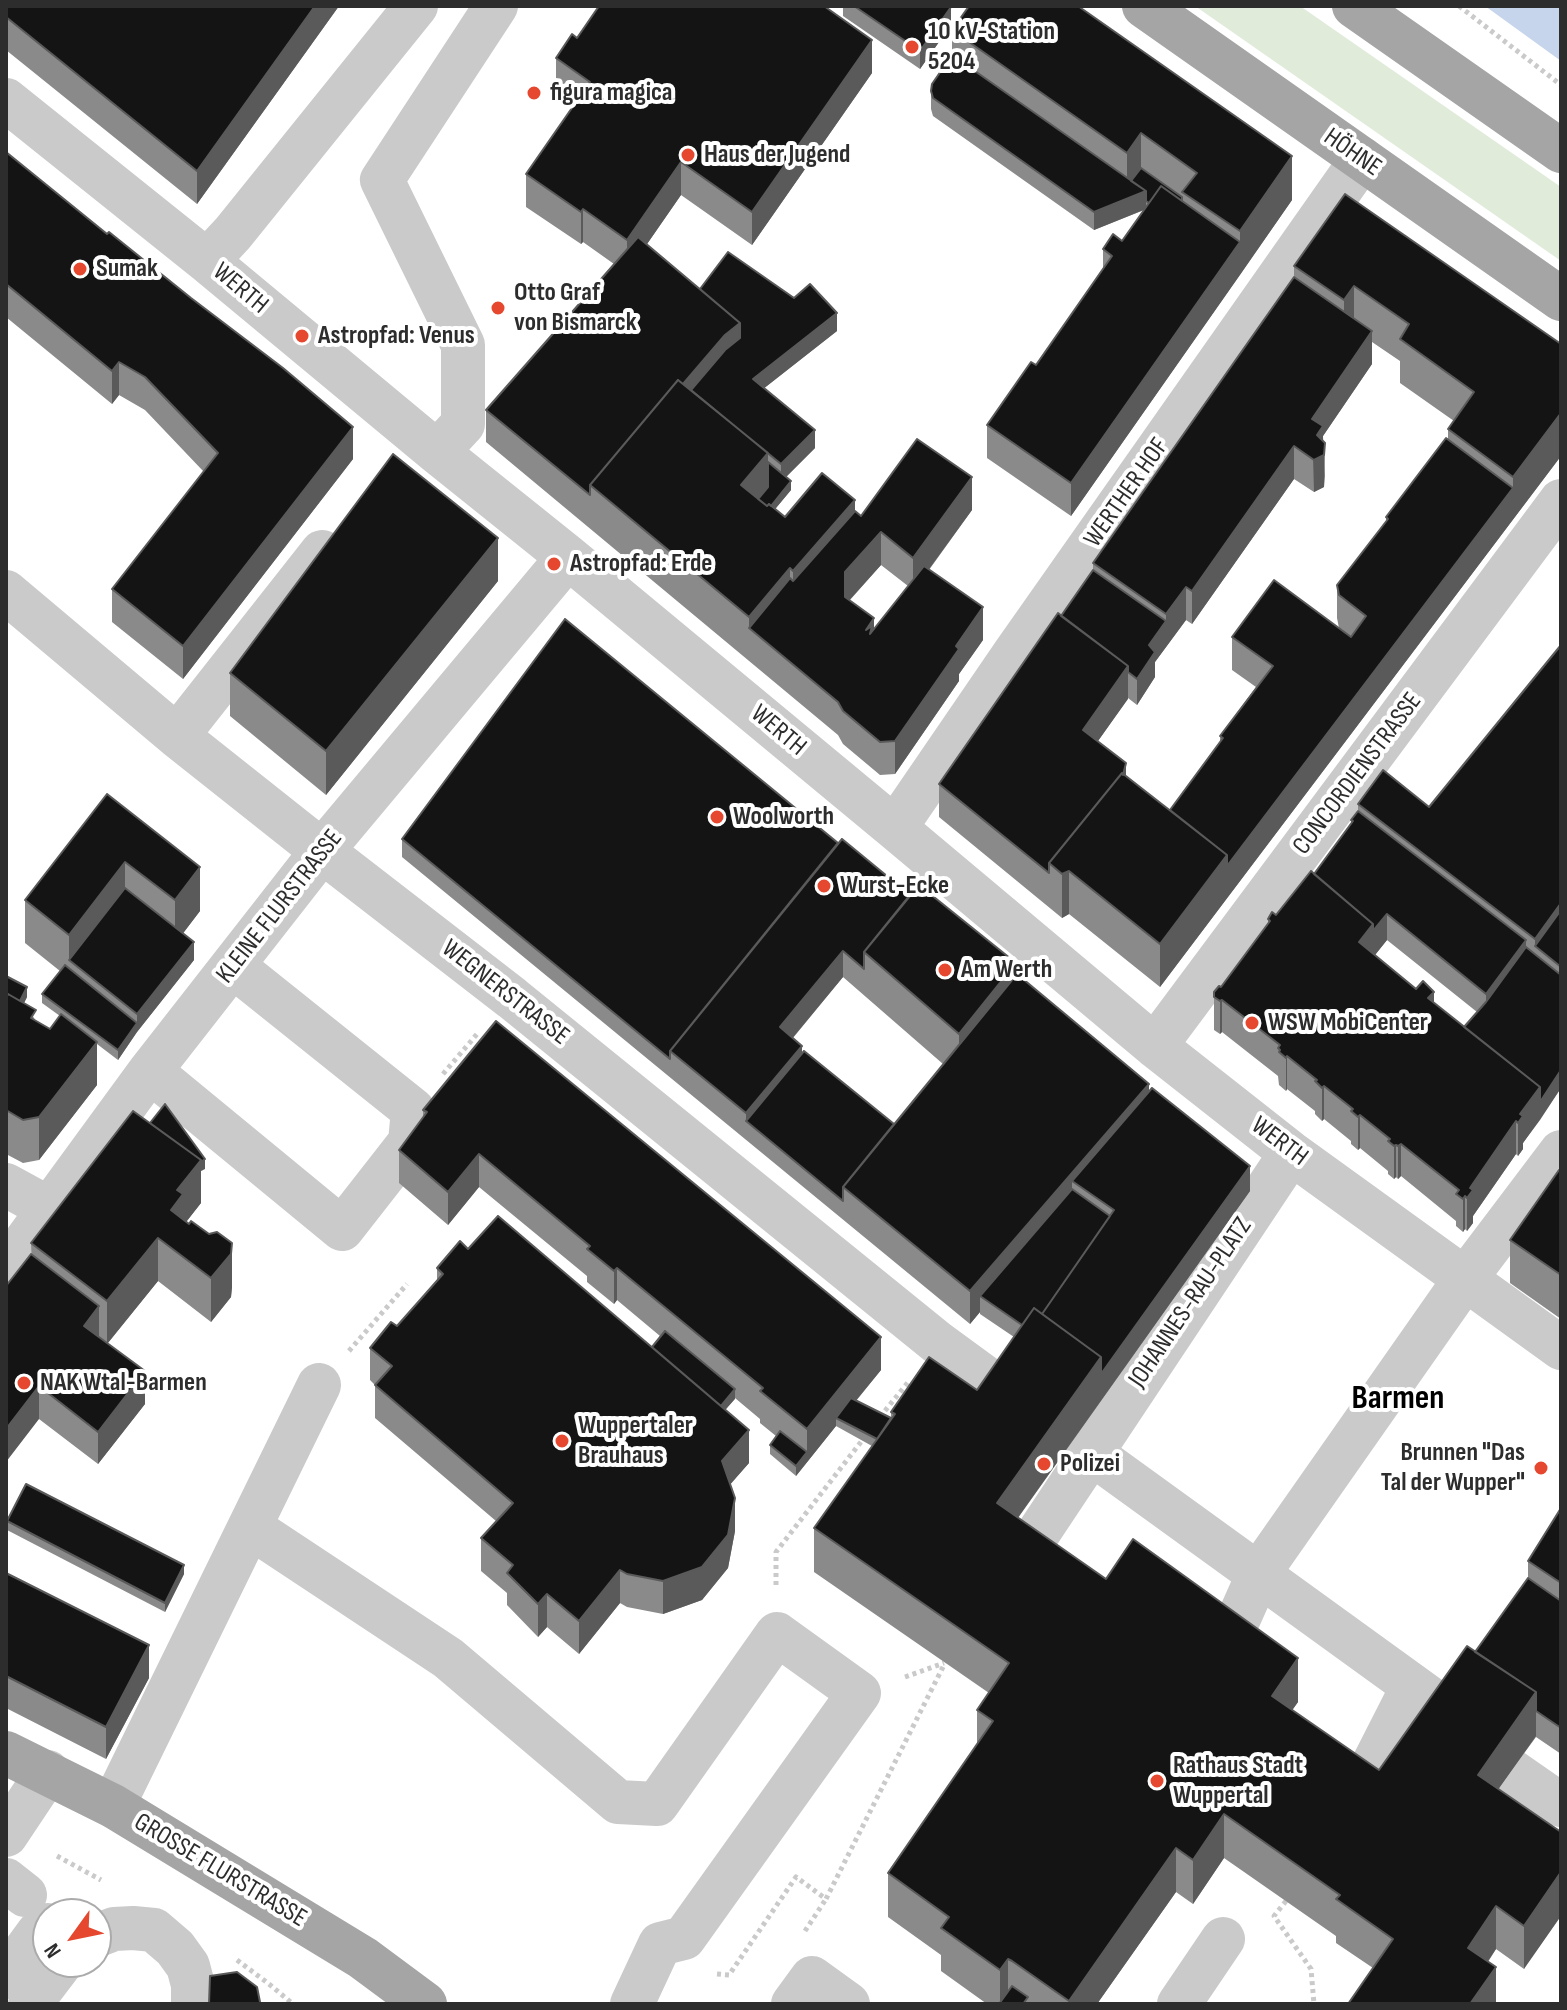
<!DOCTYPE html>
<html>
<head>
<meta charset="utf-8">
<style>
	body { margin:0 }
	#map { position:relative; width:1567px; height:2010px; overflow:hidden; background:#fff; font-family:"Sofia Sans Condensed",sans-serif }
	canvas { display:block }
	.frame { position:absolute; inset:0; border:8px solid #2d2d2d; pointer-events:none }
	.north { position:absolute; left:32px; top:1898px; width:80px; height:80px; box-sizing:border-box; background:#fff; border:2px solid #ababab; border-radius:50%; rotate:237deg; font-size:22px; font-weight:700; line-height:32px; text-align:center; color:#2d2d2d }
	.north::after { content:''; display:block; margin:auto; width:28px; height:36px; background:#e5482e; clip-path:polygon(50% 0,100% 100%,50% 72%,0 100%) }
</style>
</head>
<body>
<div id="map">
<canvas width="1567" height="2010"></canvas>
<div class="frame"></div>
<div class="north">N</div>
</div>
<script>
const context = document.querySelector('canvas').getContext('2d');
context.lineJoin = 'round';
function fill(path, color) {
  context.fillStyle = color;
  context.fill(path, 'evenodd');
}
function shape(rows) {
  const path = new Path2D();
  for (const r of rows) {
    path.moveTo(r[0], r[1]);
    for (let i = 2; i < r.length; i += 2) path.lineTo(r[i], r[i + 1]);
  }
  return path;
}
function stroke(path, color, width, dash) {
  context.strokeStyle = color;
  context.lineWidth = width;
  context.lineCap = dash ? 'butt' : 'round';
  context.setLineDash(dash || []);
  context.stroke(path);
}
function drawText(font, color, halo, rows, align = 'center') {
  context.font = font + ' "Sofia Sans Condensed",sans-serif';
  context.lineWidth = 8;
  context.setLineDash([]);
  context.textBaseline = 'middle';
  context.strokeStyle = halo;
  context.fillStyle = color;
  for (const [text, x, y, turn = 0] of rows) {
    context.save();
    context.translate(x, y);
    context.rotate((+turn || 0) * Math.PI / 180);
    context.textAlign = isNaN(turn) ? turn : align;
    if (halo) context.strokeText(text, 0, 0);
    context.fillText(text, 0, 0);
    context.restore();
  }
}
fill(shape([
	[1195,6,1300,6,1561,187,1561,261]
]), '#e0ebda');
fill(shape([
	[1485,6,1561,6,1561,61]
]), '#c6d5eb');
stroke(shape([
	[1459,6,1561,85],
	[443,1074,478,1033],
	[349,1351,407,1284],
	[880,1417,909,1381],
	[776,1585,776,1552,864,1438],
	[905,1677,944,1663],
	[57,1856,101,1880],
	[1286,1901,1274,1916,1311,1969,1314,2004],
	[805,1931,826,1899],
	[237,1960,269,1984,293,2004],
	[717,1974,729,1975,796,1877,826,1899,945,1663]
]), '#cacaca', 5, [4, 4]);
stroke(shape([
	[6,100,207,261,437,452,568,557,895,828,1155,1046,1291,1153,1561,1348],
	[207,261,233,233,416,6],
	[437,452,463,424,463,345,382,180,496,6],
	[6,592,177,736,322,851,512,998,938,1343,1005,1392],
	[177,736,322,552],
	[895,828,1014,654,1362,159],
	[1155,1046,1561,501],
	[150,1071,342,1229,410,1142,413,1110,233,966],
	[6,1185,50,1209],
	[6,1268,150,1071,322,851,568,557],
	[1073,1440,1442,1707],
	[250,1527,448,1658,618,1802,657,1804,777,1634,859,1693,684,1938,660,1944,632,2004],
	[1019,1562,1291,1153],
	[1239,1618,1259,1573,1465,1279,1561,1152],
	[1512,1771,1561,1805],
	[1356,1798,1413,1686],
	[113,1806,319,1385],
	[6,1835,48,1772],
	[6,1880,25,1895],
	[96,1936,114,1929,133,1928,154,1930,175,1948,188,1966,193,1985,193,2004],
	[6,1977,38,1933,48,1925],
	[30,2004,62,1962],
	[793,2004,812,1978,848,2004],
	[1179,2004,1223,1939]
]), '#cacaca', 44);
stroke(shape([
	[1144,6,1561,299],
	[1354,6,1561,151],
	[6,1753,113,1806,363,1958,425,2004]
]), '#a5a5a5', 44);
fill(shape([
	[6,6,339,6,197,204,6,50],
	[843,6,950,6,951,25,920,69,843,16],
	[952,30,1292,200,1071,516,987,458,987,425,1036,365,1103,269,1103,249,1122,241,1144,210,1094,230,933,116,931,109,931,91,952,55],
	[577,38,872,73,752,245,681,195,647,244,700,289,837,331,764,388,815,448,786,477,791,490,775,509,785,517,855,511,861,516,972,510,929,570,983,640,959,674,959,681,895,774,880,775,843,744,838,735,486,442,486,410,614,264,583,242,581,244,526,207,526,174,575,104,556,91,556,58],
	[881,565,908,586,874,629,850,600],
	[6,152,353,459,183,679,112,622,112,589,204,472,145,410,119,395,112,404,6,317],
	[1345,194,1561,456,1160,987,1069,914,1062,918,939,817,939,784,1061,616,1093,570,1093,563,1294,277,1294,266],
	[1372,342,1400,361,1400,383,1454,421,1448,429,1448,440,1386,517,1386,523,1337,585,1337,618,1339,628,1232,637,1232,670,1256,687,1220,736,1220,743,1170,810,1126,777,1098,741,1128,698,1137,705,1155,677,1155,662,1186,620,1192,624,1294,479,1314,492,1324,487,1325,476,1323,436,1372,364],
	[498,581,326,795,230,716,230,673],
	[1561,645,1561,1088,1523,1143,1523,1149,1518,1156,1516,1154,1473,1216,1473,1223,1467,1231,1465,1229,1463,1232,1456,1226,1456,1221,1401,1176,1398,1179,1396,1177,1394,1179,1388,1174,1388,1171,1360,1148,1358,1150,1351,1144,1351,1141,1324,1119,1322,1121,1315,1114,1315,1111,1287,1089,1286,1091,1279,1085,1278,1076,1222,1032,1220,1034,1214,1030,1214,992,1221,987,1268,924,1268,919,1276,915,1314,874,1351,824,1351,820,1358,811,1358,804,1429,807],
	[1387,940,1477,1012,1464,1027,1375,955],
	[107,794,200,911,183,933,194,960,137,1032,118,1060,97,1044,97,1085,39,1160,23,1163,6,1154,6,976,27,997,24,1003,36,1021,50,1029,60,1016,42,1003,42,994,60,971,25,943,25,900],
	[402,839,838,843,1016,974,1149,1090,1250,1191,1018,1518,1106,1579,1298,1702,1292,1710,1379,1770,1475,1652,1528,1578,1528,1561,1561,1508,1561,1754,1536,1737,1498,1789,1561,1832,1524,1969,1496,1949,1488,1962,1496,2004,1373,1968,1336,1943,1336,1936,1224,1858,1193,1904,1176,1892,1097,2004,987,2004,941,1971,941,1955,888,1917,888,1873,977,1744,977,1710,989,1693,814,1572,814,1528,872,1446,836,1426,796,1476,770,1454,770,1445,776,1436,760,1423,760,1419,735,1398,725,1410,749,1463,730,1484,735,1531,728,1568,702,1600,663,1614,627,1607,620,1603,579,1654,547,1627,538,1637,507,1605,507,1593,481,1571,481,1538,496,1521,375,1418,375,1385,370,1380,370,1348,397,1326,437,1280,437,1268,468,1249,652,1347,660,1336,617,1300,614,1304,587,1282,587,1276,479,1187,448,1225,399,1183,399,1150,423,1117,423,1110,881,1370,856,1401,891,1418,891,1412,977,1390,1014,1337,980,1314,980,1312,970,1324,402,857],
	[843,977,943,1064,894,1124,802,1053,793,1038],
	[205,1169,201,1171,201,1203,186,1222,232,1287,231,1297,211,1322,158,1281,108,1343,145,1404,98,1464,39,1419,31,1243],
	[1561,1171,1561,1319,1510,1283,1510,1240],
	[7,1521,184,1574,165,1612,7,1530],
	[6,1573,149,1678,106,1759,6,1708]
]), '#8a8a8a');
fill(shape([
	[315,6,339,6,197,204,197,171],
	[951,7,951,25,920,69,920,51],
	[872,40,872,73,752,245,752,212],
	[1141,133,1141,177,1127,187,1127,153],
	[1292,156,1292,200,1240,275,1240,231],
	[681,162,681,195,627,273,627,240],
	[1146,191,1146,209,1094,230,1094,212],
	[583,209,583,242,581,244,581,212],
	[1240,242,1240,275,1071,516,1071,483],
	[1354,286,1354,329,1344,344,1344,300],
	[837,313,837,331,753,397,753,379],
	[740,323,740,356,596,489,725,335],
	[1372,331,1372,364,1323,436,1323,455,1325,443,1324,487,1314,492,1312,419],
	[119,362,119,395,112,404,112,371],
	[1561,413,1561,456,1160,987,1160,944,1227,855,1513,488,1513,477],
	[353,427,353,459,183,679,183,646],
	[815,430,815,448,781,482,781,464],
	[1294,446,1294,479,1192,624,1192,591],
	[768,453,768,497,756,511,741,485],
	[972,477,972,510,913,591,913,558],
	[791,481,791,490,762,525,762,516],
	[855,500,855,544,793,614,793,571],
	[881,532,881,565,845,605,845,572],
	[498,538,498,581,326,795,326,751],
	[790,568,790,611,749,628,749,617],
	[1186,587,1186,620,1155,662,1155,677,1137,705,1137,679,1149,645,1166,621,1166,614],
	[983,607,983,640,959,674,959,681,895,774,895,741,956,646],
	[874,618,874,650,866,630],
	[1128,666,1128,699,1083,762,1083,730],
	[1126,763,1126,795,1069,871,1069,914,1062,918,1062,874],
	[125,862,125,906,69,960,69,978,69,935],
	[200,867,200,911,175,944,175,900],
	[1561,903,1561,936,1535,946,1535,939],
	[1387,914,1387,940,1359,975,1359,942,1373,924],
	[1526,940,1526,965,1486,1020,1486,994],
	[194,942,194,960,137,1032,118,1060,118,1050,137,1023,137,1014],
	[843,951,843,977,780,1053,780,1027],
	[1016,963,1016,1007,959,1078,959,1034],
	[27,987,27,997,6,1039,6,1030],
	[1434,992,1434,1024,1428,998],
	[1222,1000,1222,1032,1220,1034,1220,1001],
	[97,1042,97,1085,39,1160,39,1117],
	[802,1046,802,1071,746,1121,746,1113],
	[1287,1056,1287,1089,1286,1091,1286,1058],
	[1561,1070,1561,1088,1540,1120,1540,1102],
	[1149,1084,1149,1116,1072,1181,1072,1206,980,1296,980,1312,970,1324,970,1291],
	[1324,1086,1324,1119,1322,1121,1322,1088],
	[1540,1087,1540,1120,1523,1143,1523,1149,1518,1156,1518,1123,1520,1114],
	[1360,1115,1360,1148,1358,1150,1358,1117],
	[1516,1121,1516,1154,1473,1216,1473,1223,1467,1231,1467,1198,1470,1188],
	[1401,1144,1401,1176,1398,1179,1398,1146],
	[1396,1145,1396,1177,1394,1179,1394,1146],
	[479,1154,479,1187,448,1225,448,1192],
	[205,1159,205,1169,201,1171,201,1203,183,1226,171,1210,178,1178,201,1160],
	[1250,1166,1250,1191,997,1547,997,1503,1101,1357],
	[1465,1196,1465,1229,1463,1232,1463,1199],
	[158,1238,158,1281,107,1344,107,1301],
	[232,1243,232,1287,231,1297,211,1322,211,1278],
	[617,1268,617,1300,614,1304,614,1271],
	[99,1306,99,1339,84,1326],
	[881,1337,881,1370,840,1420,836,1418,836,1426,796,1476,796,1466,807,1452,807,1429],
	[145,1371,145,1404,98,1464,98,1432],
	[39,1386,39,1419,6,1462,6,1429],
	[735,1389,735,1399,719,1417,719,1408],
	[749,1430,749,1463,722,1494,722,1461],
	[735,1498,735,1531,728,1568,702,1600,663,1614,663,1581],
	[184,1565,184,1574,165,1612,165,1603],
	[620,1570,620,1603,579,1654,579,1621],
	[547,1594,547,1627,538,1637,538,1604],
	[149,1645,149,1678,106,1759,106,1727],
	[1298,1658,1298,1702,1272,1739,1272,1696],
	[1536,1692,1536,1736,1478,1818,1478,1775],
	[1224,1814,1224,1858,1193,1904,1193,1860],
	[1176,1848,1176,1892,1097,2004,1069,2004,1069,2001],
	[1561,1872,1561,1916,1524,1969,1524,1926],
	[1496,1906,1496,1949,1468,1991,1468,1948],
	[1008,1959,1008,2002,1000,2004,1000,1970],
	[1496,1967,1496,2004,1470,2004]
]), '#5a5a5a');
const building = shape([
	[6,6,315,6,197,171,6,17,6,6],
	[599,6,824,6,872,40,752,212,681,162,627,240,583,209,581,212,526,174,590,82,556,58,572,34,577,38,599,6],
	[854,6,950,6,951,7,920,51,854,6],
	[969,6,1078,6,1292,156,1240,231,1182,192,1197,173,1141,133,1127,153,952,30,969,6],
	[952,55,1146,191,1094,212,933,98,931,91,932,84,952,55],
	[6,152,107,234,109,232,191,298,283,368,353,427,183,646,112,589,218,453,145,377,119,362,112,371,6,284,6,152],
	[1141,168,1182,197,1182,201,1161,186,1149,203,1146,201,1146,191,1131,181,1141,168],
	[1161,186,1240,242,1071,483,987,425,1031,362,1036,365,1112,256,1103,249,1113,234,1122,241,1161,186],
	[1345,194,1561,344,1561,413,1513,477,1448,429,1474,392,1400,339,1409,324,1354,286,1344,300,1294,266,1345,194],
	[638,237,740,323,725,335,683,384,678,380,590,485,590,495,486,410,638,237],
	[728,252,794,298,810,284,837,313,753,379,815,430,781,464,691,390,725,350,740,338,740,323,700,289,728,252],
	[1294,277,1372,331,1312,419,1323,426,1317,435,1325,443,1324,455,1314,460,1294,446,1192,591,1186,587,1166,614,1093,563,1294,277],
	[678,380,768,453,741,485,767,506,769,504,785,517,822,473,855,500,793,571,790,568,749,617,590,485,678,380],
	[1446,438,1513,488,1227,866,1227,855,1170,810,1223,738,1220,736,1273,666,1232,637,1274,580,1351,637,1366,616,1339,595,1337,585,1388,519,1386,517,1446,438],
	[917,439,972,477,913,558,881,532,845,572,845,597,874,618,866,630,872,626,870,634,924,566,983,607,956,646,959,649,895,741,880,742,843,711,838,702,749,628,790,578,793,581,855,511,861,516,917,439],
	[393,454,498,538,326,751,230,673,393,454],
	[768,462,791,481,771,506,769,504,767,506,758,499,768,487,768,462],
	[1093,570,1166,621,1149,645,1155,652,1137,679,1128,672,1128,666,1061,616,1093,570],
	[1058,613,1128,666,1083,730,1126,763,1123,775,1122,773,1049,863,1049,873,939,784,1058,613],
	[565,619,838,843,670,1051,670,1059,402,839,565,619],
	[1561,645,1561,903,1535,939,1358,804,1383,770,1429,807,1561,645],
	[1122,773,1227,855,1160,944,1069,871,1062,874,1049,863,1122,773],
	[107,794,200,867,175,900,125,862,69,935,25,900,107,794],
	[1358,811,1526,940,1486,994,1387,914,1373,931,1373,924,1314,874,1353,821,1351,820,1358,811],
	[842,839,910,895,864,952,864,969,843,951,780,1027,802,1046,746,1113,670,1051,842,839],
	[1311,871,1373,924,1359,942,1416,989,1423,981,1434,992,1428,998,1540,1087,1520,1114,1523,1116,1518,1123,1516,1121,1470,1188,1473,1190,1467,1198,1465,1196,1463,1199,1456,1194,1459,1190,1401,1144,1398,1146,1396,1145,1394,1146,1388,1141,1390,1139,1360,1115,1358,1117,1351,1111,1353,1109,1324,1086,1322,1088,1315,1081,1317,1080,1287,1056,1286,1058,1279,1052,1280,1050,1278,1048,1280,1045,1222,1000,1220,1001,1214,997,1214,992,1219,986,1221,987,1270,921,1268,919,1272,912,1276,915,1311,871],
	[919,885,1016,963,959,1034,864,952,919,885],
	[125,888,194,942,137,1014,69,960,125,888],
	[1561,910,1561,967,1535,946,1561,910],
	[1526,947,1561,975,1561,1070,1540,1102,1540,1087,1464,1027,1486,1002,1526,947],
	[65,965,137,1023,118,1050,42,994,65,965],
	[1017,974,1149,1084,970,1291,843,1187,1017,974],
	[6,976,27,987,20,1001,8,994,6,998,6,976],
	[8,994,36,1010,31,1018,50,1029,61,1014,97,1042,39,1117,23,1120,6,1110,6,998,8,994],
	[496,1021,881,1337,807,1429,760,1391,763,1388,617,1268,614,1271,587,1249,590,1246,479,1154,448,1192,399,1150,427,1112,423,1110,496,1021],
	[804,1051,894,1124,843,1187,843,1201,746,1121,804,1051],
	[1152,1088,1250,1166,1101,1374,1101,1357,1042,1314,1114,1210,1072,1181,1152,1088],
	[165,1104,205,1159,201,1162,201,1160,150,1123,165,1104],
	[133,1111,201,1160,177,1190,183,1194,171,1210,189,1224,191,1221,209,1234,217,1232,232,1243,231,1254,211,1278,158,1238,107,1301,31,1243,133,1111],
	[1559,1170,1561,1171,1561,1275,1510,1240,1559,1170],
	[1072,1189,1110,1216,1042,1314,1034,1308,1022,1325,980,1296,1072,1189],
	[498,1216,749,1430,722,1461,735,1498,728,1535,702,1567,663,1581,627,1574,620,1570,579,1621,547,1594,538,1604,507,1573,513,1565,481,1538,513,1503,375,1385,392,1366,370,1348,391,1322,397,1326,443,1274,437,1268,460,1241,468,1249,498,1216],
	[31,1254,99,1306,84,1326,145,1371,98,1432,39,1386,6,1429,6,1286,31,1254],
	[1034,1308,1101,1357,997,1503,1106,1579,1133,1539,1298,1658,1272,1696,1379,1770,1467,1646,1536,1692,1478,1775,1561,1832,1561,1872,1524,1926,1496,1906,1468,1948,1496,1967,1470,2004,1348,2004,1393,1939,1336,1899,1340,1895,1224,1814,1193,1860,1176,1848,1069,2001,1012,1961,1008,1959,1000,1970,941,1928,949,1917,888,1873,993,1721,977,1710,1009,1663,814,1528,895,1414,891,1412,929,1357,977,1390,1034,1308],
	[665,1331,735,1389,721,1406,652,1347,665,1331],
	[851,1398,891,1418,877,1439,836,1418,851,1398],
	[780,1431,807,1452,796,1466,770,1445,780,1431],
	[26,1484,184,1565,165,1603,7,1521,26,1484],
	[1561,1508,1561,1583,1528,1561,1561,1508],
	[6,1573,149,1645,106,1727,6,1676,6,1573],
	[1528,1578,1561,1601,1561,1728,1536,1711,1536,1692,1475,1652,1528,1578],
	[237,1972,257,1987,260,2002,259,2004,209,2004,210,1976,237,1972],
	[1012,1986,1028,1997,1023,2004,999,2004,1012,1986]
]);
fill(building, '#141414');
stroke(building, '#5a5a5a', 2);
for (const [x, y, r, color] of [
	[912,47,8,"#e5482e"],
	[534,93,8,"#e5482e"],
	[688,155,8,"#e5482e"],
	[80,269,8,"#e5482e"],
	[498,308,8,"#e5482e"],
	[302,336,8,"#e5482e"],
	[554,564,8,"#e5482e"],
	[717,817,8,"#e5482e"],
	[824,886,8,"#e5482e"],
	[945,970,8,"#e5482e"],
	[1252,1023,8,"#e5482e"],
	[24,1383,8,"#e5482e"],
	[562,1441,8,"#e5482e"],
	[1044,1464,8,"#e5482e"],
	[1541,1468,8,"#e5482e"],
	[1157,1781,8,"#e5482e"]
]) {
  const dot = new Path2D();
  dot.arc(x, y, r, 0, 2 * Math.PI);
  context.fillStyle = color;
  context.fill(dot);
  stroke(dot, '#fff', 3);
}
drawText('bold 26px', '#2d2d2d', '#fff', [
	["10 kV-Station",928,32],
	["5204",928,62],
	["figura magica",550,93],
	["Haus der Jugend",704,155],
	["Sumak",96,269],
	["Otto Graf",514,293],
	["von Bismarck",514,323],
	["Astropfad: Venus",318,336],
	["Astropfad: Erde",570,564],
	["Woolworth",733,817],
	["Wurst-Ecke",840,886],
	["Am Werth",961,970],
	["WSW MobiCenter",1268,1023],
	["NAK Wtal-Barmen",40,1383],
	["Wuppertaler",578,1426],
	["Brauhaus",578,1456],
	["Brunnen \"Das",1525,1453,"right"],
	["Tal der Wupper\"",1525,1483,"right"],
	["Polizei",1060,1464],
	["Rathaus Stadt",1173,1766],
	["Wuppertal",1173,1796]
], 'left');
drawText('26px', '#2d2d2d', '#fff', [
	["HÖHNE",1352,153,35],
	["WERTH",240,289,40],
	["WERTHER HOF",1127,493,-55],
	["WERTH",778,731,40],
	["CONCORDIENSTRASSE",1358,774,-53],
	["KLEINE FLURSTRASSE",280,907,-52],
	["WEGNERSTRASSE",505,993,38],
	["WERTH",1279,1142,37],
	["JOHANNES-RAU-PLATZ",1191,1303,-56],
	["GROSSE FLURSTRASSE",220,1871,31]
]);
drawText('bold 34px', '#000', '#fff', [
	["Barmen",1398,1399]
]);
</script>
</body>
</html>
